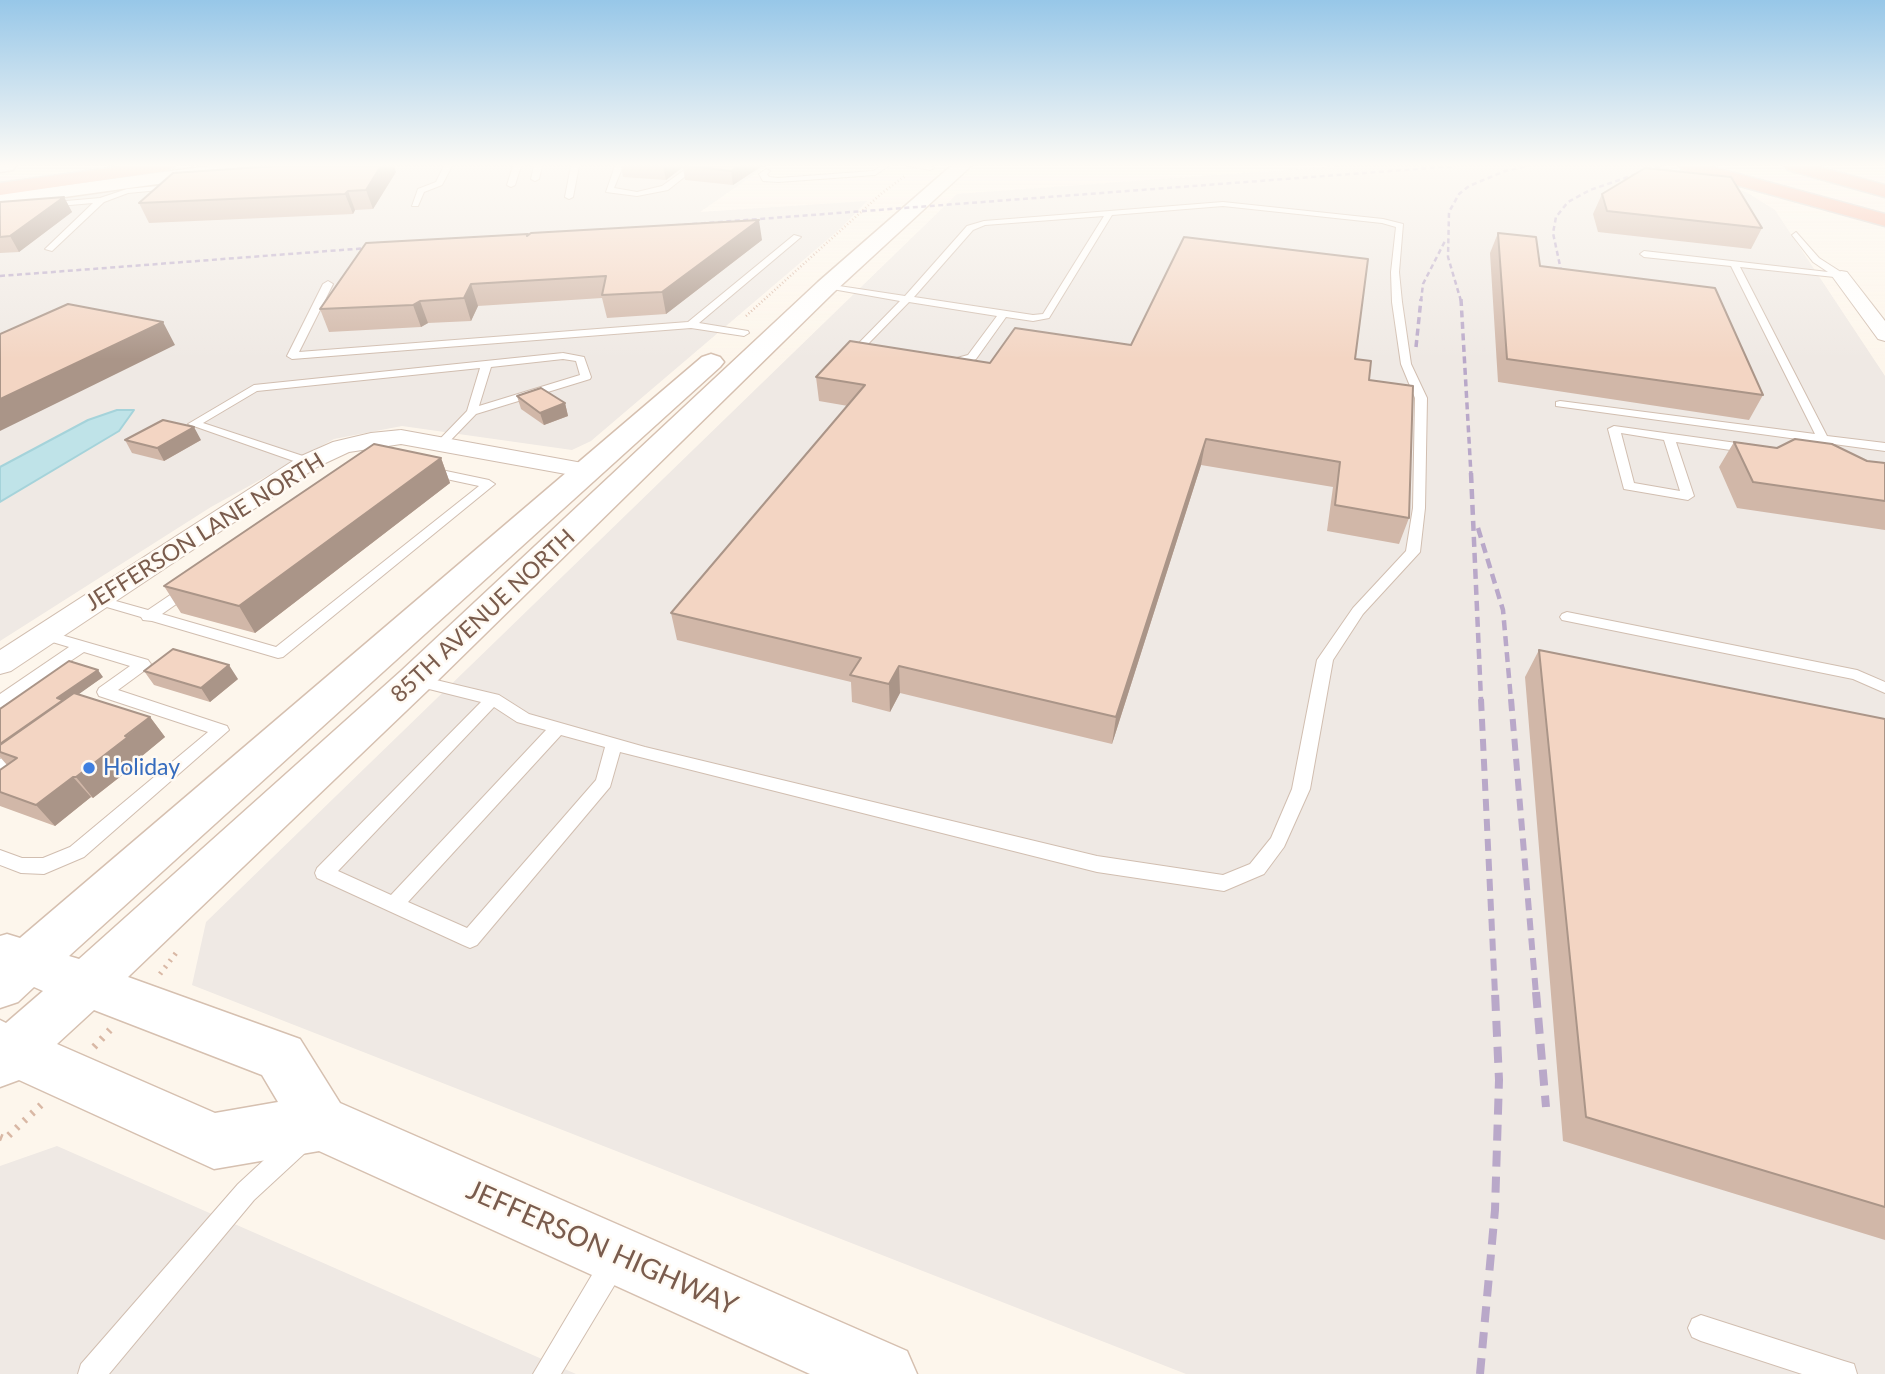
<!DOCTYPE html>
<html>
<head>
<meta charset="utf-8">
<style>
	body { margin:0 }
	canvas { display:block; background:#fdf6ec }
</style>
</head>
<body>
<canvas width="1885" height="1374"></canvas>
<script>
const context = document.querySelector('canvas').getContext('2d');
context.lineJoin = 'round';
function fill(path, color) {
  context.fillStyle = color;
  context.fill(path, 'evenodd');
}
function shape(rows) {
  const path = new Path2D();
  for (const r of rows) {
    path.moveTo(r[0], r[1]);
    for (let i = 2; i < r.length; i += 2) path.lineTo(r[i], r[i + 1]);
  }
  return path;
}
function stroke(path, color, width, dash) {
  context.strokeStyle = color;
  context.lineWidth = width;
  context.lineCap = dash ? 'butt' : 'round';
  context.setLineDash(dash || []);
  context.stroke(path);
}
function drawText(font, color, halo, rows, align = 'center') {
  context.font = font + ' Lato,sans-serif';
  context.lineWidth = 5;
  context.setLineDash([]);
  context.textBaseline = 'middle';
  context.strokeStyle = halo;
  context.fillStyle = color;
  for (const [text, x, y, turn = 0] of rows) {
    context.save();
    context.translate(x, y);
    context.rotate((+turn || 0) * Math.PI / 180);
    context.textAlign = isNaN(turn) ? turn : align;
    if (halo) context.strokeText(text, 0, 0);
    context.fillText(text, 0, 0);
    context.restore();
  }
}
fill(shape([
	[215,166,766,166,700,212,867,201,841,228,591,441,572,450,402,426,334,439,211,507,0,641,0,196],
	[1338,166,1661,166,1746,192,1775,210,1885,376,1885,1374,1186,1374,192,985,206,922,957,194],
	[57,1146,576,1374,0,1374,0,1166]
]), '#efe9e4');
const water = shape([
	[117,410,134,410,119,431,0,502,0,467,88,420,117,410]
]);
fill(water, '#bfe3e8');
stroke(water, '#a5d3da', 2);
const lane = shape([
	[444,166,452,166,442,185,424,192,418,206,412,206,418,189,436,182,444,166],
	[513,166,521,166,515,185,511,187,507,185,513,166],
	[534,166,542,166,539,179,535,181,531,179,534,166],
	[571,166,579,166,573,197,569,199,565,197,571,166],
	[615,166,623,166,614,188,637,192,662,186,690,166,698,166,668,190,637,196,606,192,615,166],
	[881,166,889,166,875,175,778,182,763,181,759,174,766,169,770,171,767,174,769,177,778,178,873,171,881,166],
	[907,166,932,166,934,168,930,170,907,166],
	[177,184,180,188,128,193,104,202,52,251,45,249,93,203,47,207,44,203,100,198,127,189,177,184],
	[1223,202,1383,219,1403,224,1399,272,1402,302,1411,364,1427,398,1425,508,1420,552,1363,614,1333,660,1310,789,1284,847,1264,874,1224,891,1097,872,620,752,610,787,477,945,470,948,463,945,317,878,315,873,317,868,481,702,409,684,407,680,409,676,415,675,499,695,529,714,645,747,1097,856,1223,875,1250,864,1271,838,1292,789,1317,660,1353,608,1406,551,1413,508,1415,398,1401,364,1392,302,1391,272,1396,227,1382,223,1223,206,1112,215,1049,318,1033,321,1006,317,976,359,965,364,947,365,942,362,968,355,997,316,909,302,866,346,877,349,877,353,873,354,854,348,900,301,821,287,826,284,905,296,967,226,984,221,1223,202],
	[1104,216,1043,314,1033,315,914,297,973,230,985,225,1104,216],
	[494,707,517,722,546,730,391,895,338,871,494,707],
	[561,735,605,747,596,780,467,928,408,902,561,735],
	[1796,232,1819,258,1844,274,1844,278,1740,267,1827,436,1885,443,1885,451,1556,406,1556,402,1560,401,1815,434,1731,266,1644,257,1640,254,1644,251,1828,272,1813,262,1792,235,1796,232],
	[794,235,801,237,699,323,748,331,749,333,744,336,691,328,292,359,287,356,323,284,328,281,333,284,299,352,688,322,794,235],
	[563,353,584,357,591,377,590,379,476,414,447,444,443,446,437,442,467,411,480,368,257,391,203,423,312,459,312,465,308,466,188,424,254,385,563,353],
	[563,359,576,361,580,375,479,406,491,367,563,359],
	[1614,426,1751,445,1757,449,1751,453,1676,442,1694,496,1688,500,1624,489,1608,429,1614,426],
	[1621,433,1664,440,1680,491,1634,483,1621,433],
	[427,467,489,480,495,484,283,657,278,658,152,621,143,620,141,617,93,603,91,600,98,596,148,610,185,585,195,585,197,588,195,591,162,614,276,647,479,486,423,474,423,468,427,467],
	[1567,612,1857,670,1885,682,1885,693,1853,679,1562,620,1560,617,1562,614,1567,612],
	[44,630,148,660,151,664,148,668,118,690,227,726,229,730,84,857,44,874,21,873,0,865,0,850,22,858,43,858,70,847,208,732,99,696,97,692,99,688,130,666,84,652,0,708,0,694,69,647,39,638,37,635,39,632,44,630],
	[24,745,30,747,32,751,30,755,0,774,0,759,24,745],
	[298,1132,306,1136,310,1144,306,1152,254,1200,109,1374,78,1374,81,1364,238,1184,290,1136,298,1132],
	[614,1249,623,1253,627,1262,623,1271,561,1374,533,1374,605,1253,614,1249],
	[1701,1315,1844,1361,1854,1364,1857,1374,1802,1374,1701,1341,1692,1337,1688,1328,1692,1319,1701,1315]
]);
const street = shape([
	[1841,271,1847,272,1885,321,1885,341,1878,339,1832,276,1841,271],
	[401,430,588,464,597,466,600,471,597,476,588,478,401,444,349,452,317,467,11,671,0,674,0,650,299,457,333,442,371,433,401,430]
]);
const secondary = shape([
	[0,166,16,166,13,170,0,172,0,166],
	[209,166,260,166,251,171,0,206,0,194,209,166],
	[951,166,971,166,834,292,429,689,128,977,300,1039,340,1103,907,1351,917,1374,810,1374,319,1151,214,1169,19,1080,0,1087,0,1020,6,1023,43,991,34,987,18,1002,0,1008,0,936,7,934,20,938,702,357,711,354,720,357,724,362,720,367,69,956,79,959,401,671,818,282,951,166],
	[94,1010,262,1075,278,1102,215,1113,57,1044,94,1010]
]);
const highway = shape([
	[124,166,174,166,165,171,0,195,0,183,124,166],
	[1679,166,1709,166,1885,214,1885,226,1682,170,1679,166],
	[1785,166,1815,166,1885,185,1885,197,1788,170,1785,166]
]);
stroke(lane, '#d1beb0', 2);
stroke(street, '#d1beb0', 2);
stroke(secondary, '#d6c0b0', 3);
stroke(highway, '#dad1cd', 3);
stroke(shape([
	[746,316,882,193,905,176]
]), '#d9b8a5', 2.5, [1, 2.5]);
stroke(shape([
	[160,974,176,953]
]), '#d9b8a5', 5, [2, 6]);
stroke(shape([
	[94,1047,110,1030],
	[0,1137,5,1139,41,1105]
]), '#d9b8a5', 7, [2.5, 8]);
fill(lane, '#fff');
fill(street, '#fff');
fill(secondary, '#fff');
fill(highway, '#f7b7a3');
stroke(shape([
	[667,226,1456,166],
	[0,276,381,247],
	[1565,289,1553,233,1556,217,1568,202,1590,190,1660,166],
	[1421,301,1423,284,1445,241],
	[1461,301,1448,257,1449,212,1459,194,1469,186,1505,171,1529,166]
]), '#b9a8c9', 2.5, [5, 3.5]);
stroke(shape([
	[1461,299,1471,475],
	[1416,347,1421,299]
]), '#b9a8c9', 3.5, [7, 4.5]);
stroke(shape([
	[1471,473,1481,700],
	[1478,528,1503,610,1511,700]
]), '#b9a8c9', 4.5, [10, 6]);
stroke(shape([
	[1481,699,1495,994],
	[1511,699,1536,994]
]), '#b9a8c9', 6, [12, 8]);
stroke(shape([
	[1536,992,1546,1107],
	[1480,1374,1495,1210,1499,1080,1495,992]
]), '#b9a8c9', 8, [16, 10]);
fill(shape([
	[621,166,762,166,733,185,685,180,683,167,666,180,623,177],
	[396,172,373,209,355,210,353,214,149,223,139,203],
	[1602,194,1762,228,1751,249,1598,232,1593,214],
	[64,197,72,212,19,252,0,253,0,202],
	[1498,233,1540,266,1763,395,1749,420,1498,382,1490,253],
	[528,235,762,240,666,314,607,318,602,298,478,306,471,321,428,323,421,327,329,332,320,309],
	[1131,345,1355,359,1369,380,1409,518,1399,544,1327,531,1333,487,1201,465,1112,744,900,693,890,712,852,702,851,682,677,640,671,613,848,406,819,401,816,377,990,363],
	[517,396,565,403,568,416,544,425,521,409],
	[125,440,201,440,164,461,132,453],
	[1734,442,1885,463,1885,530,1737,508,1719,467],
	[441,458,450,483,255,633,181,613,164,586],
	[1539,650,1885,719,1885,1240,1563,1141,1525,677],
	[144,671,238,679,210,702,154,685],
	[103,677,78,694,150,717,165,737,142,756,144,758,93,798,91,797,55,826,0,806,0,770,7,765,0,757,0,709]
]), '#d1b7a8');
fill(shape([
	[381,166,394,166,396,172,373,209,366,190],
	[663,166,683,166,683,167,666,180],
	[739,166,762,166,733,185,731,171],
	[348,191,355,210,353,214,345,194],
	[64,197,72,212,19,252,10,236],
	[759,220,762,240,666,314,662,292],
	[471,284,478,306,471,321,464,298],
	[420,301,428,323,421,327,413,305],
	[163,322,175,345,0,431,0,399],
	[565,403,568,416,544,425,540,413],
	[194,427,201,440,164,461,157,448],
	[1206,439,1201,465,1112,744,1116,717],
	[441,458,450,483,255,633,239,606],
	[229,665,238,679,210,702,201,688],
	[899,666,900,693,890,712,889,684],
	[98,670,103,677,65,704,57,698],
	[150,717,165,737,142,756,144,758,93,798,76,777],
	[73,777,91,797,55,826,36,805]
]), '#aa9588');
const building = shape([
	[275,166,381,166,366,190,348,191,345,194,139,203,173,173,275,166],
	[691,166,739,166,731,171,691,166],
	[1645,168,1731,177,1762,228,1607,211,1602,194,1645,168],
	[64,197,10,236,0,237,0,202,64,197],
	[759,220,662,292,602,295,606,276,471,284,464,298,420,301,413,305,320,309,366,243,528,234,527,236,531,233,759,220],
	[1498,233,1536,237,1540,266,1715,288,1763,395,1507,359,1498,233],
	[1184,237,1368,259,1355,359,1371,361,1369,380,1413,386,1409,518,1335,505,1340,462,1206,439,1116,717,899,666,889,684,850,675,861,658,671,613,865,385,816,377,850,341,990,363,1015,328,1131,345,1184,237],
	[68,304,163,322,0,399,0,334,68,304],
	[541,388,565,403,540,413,517,396,541,388],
	[163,420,194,427,157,448,125,440,163,420],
	[1795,439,1832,444,1867,461,1885,463,1885,501,1753,482,1734,442,1777,448,1795,439],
	[374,444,441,458,239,606,164,586,374,444],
	[173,649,229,665,201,688,144,671,173,649],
	[1539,650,1885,719,1885,1207,1586,1117,1539,650],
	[69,661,98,670,57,698,63,700,0,744,0,709,69,661],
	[74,693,150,717,125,736,128,737,76,777,73,777,36,805,0,792,0,770,17,758,0,752,0,745,74,693]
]);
fill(building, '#f3d5c3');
stroke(building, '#aa9588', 2);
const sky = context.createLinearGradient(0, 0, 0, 359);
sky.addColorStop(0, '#97c7e8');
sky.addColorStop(0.46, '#fefbf6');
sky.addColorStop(1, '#fefbf600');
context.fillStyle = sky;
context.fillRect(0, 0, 1885, 359);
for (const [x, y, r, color] of [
	[89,768,7,"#3f7fe0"]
]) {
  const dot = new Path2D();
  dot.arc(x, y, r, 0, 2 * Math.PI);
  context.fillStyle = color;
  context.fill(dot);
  stroke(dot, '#fffaf3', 2.5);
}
drawText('23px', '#7a5c4d', '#fffaf3', [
	["JEFFERSON LANE NORTH",205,532,-32],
	["85TH AVENUE NORTH",483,616,-43]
]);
drawText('23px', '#366cbe', '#fffaf3', [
	["Holiday",103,768]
], 'left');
drawText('28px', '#7a5c4d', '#fffaf3', [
	["JEFFERSON HIGHWAY",602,1248,24]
]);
</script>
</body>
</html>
